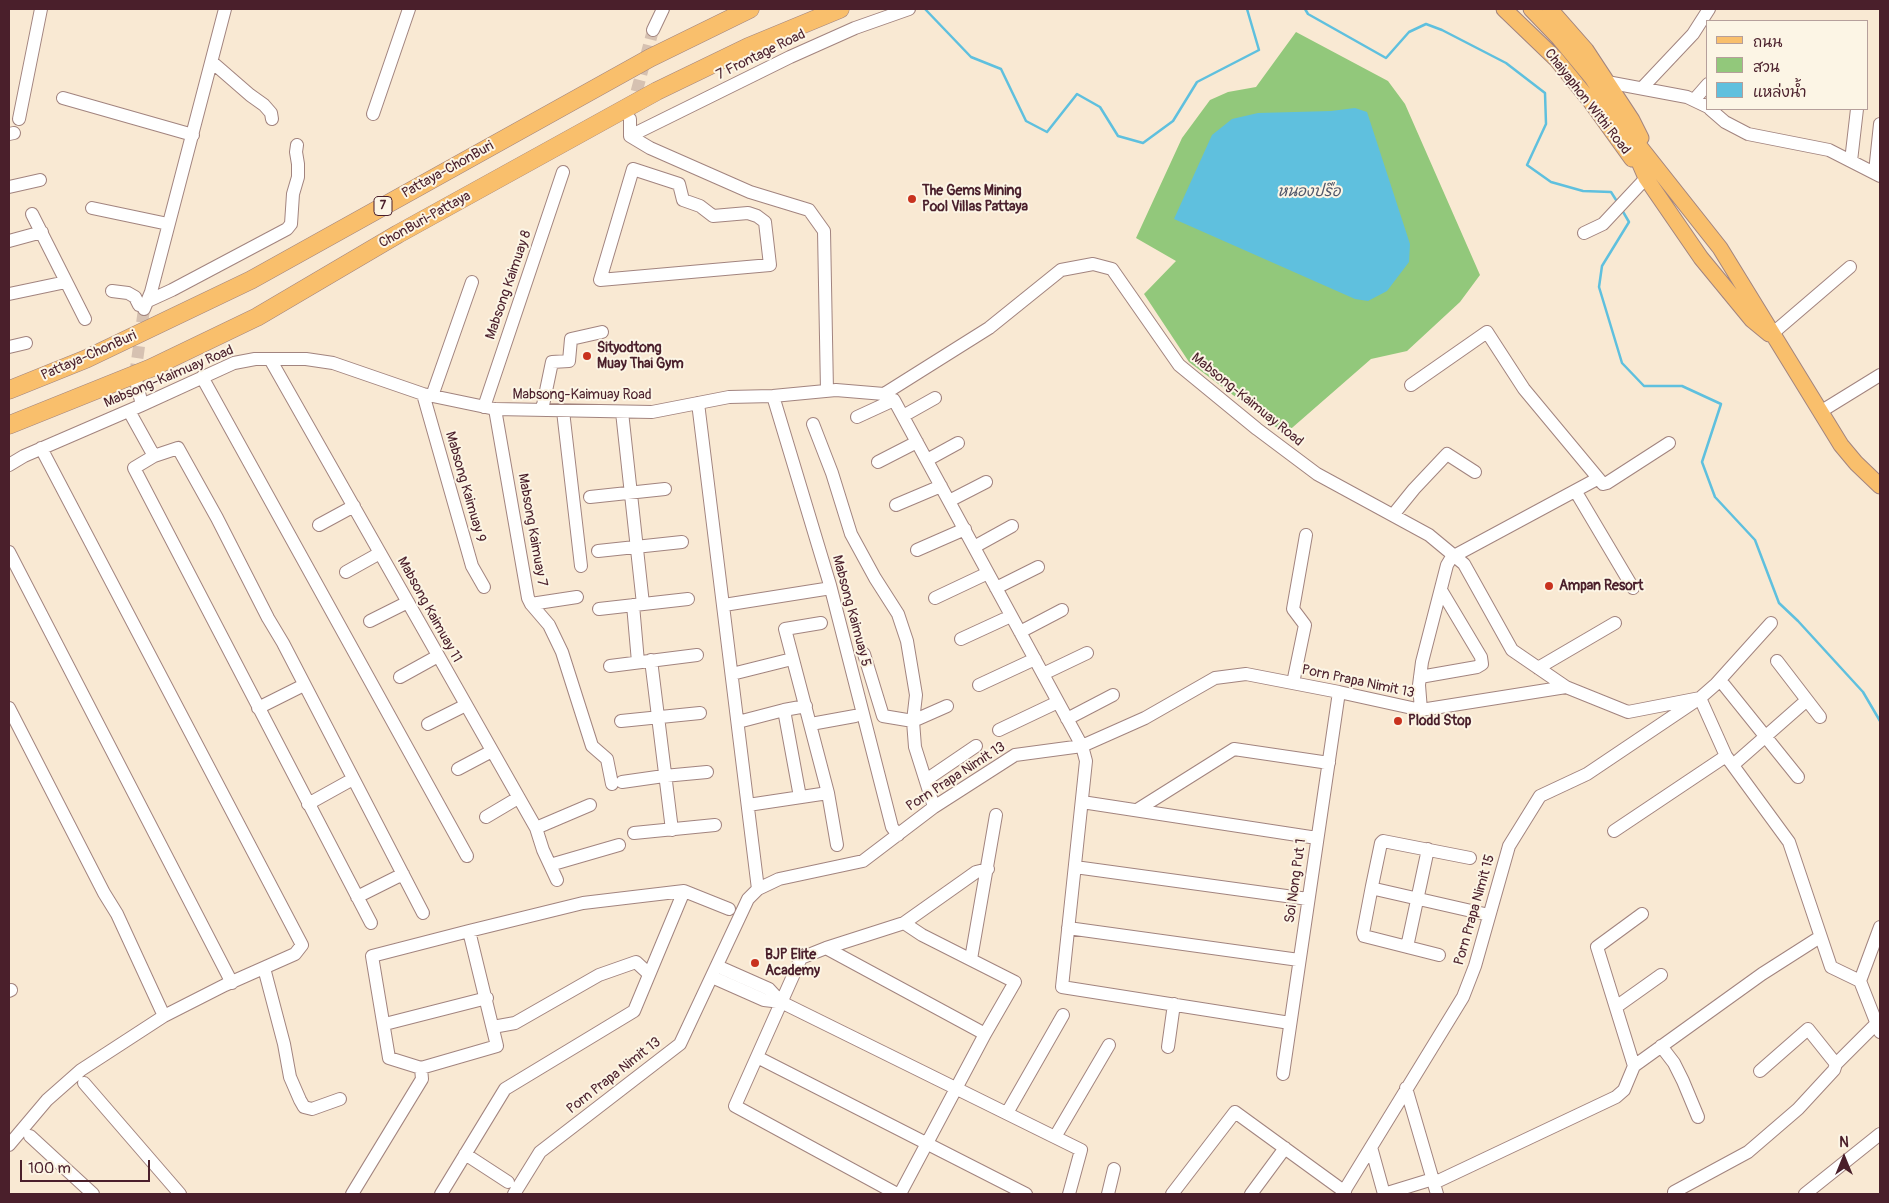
<!DOCTYPE html>
<html>
<head>
<meta charset="utf-8">
<style>
	body { margin:0 }
	#map { position:relative; width:1889px; height:1203px; overflow:hidden; background:#f9e9d3; font-family:Pangolin,"Playpen Sans Thai",sans-serif }
	canvas { display:block }
	.frame { position:absolute; inset:0; border:10px solid #4a1f2b; pointer-events:none }
	.legend { position:absolute; left:1706px; top:20px; width:162px; height:90px; box-sizing:border-box; background:#fcf5e5; border:1px solid #b59f9b; margin:0; padding:6px 9px; list-style:none; font-size:15px; color:#4a1f2b }
	.legend li { display:flex; align-items:center; gap:10px; height:25px }
	.legend b { width:25px; border:1px solid #b59f9b }
	.north { position:absolute; left:1819px; top:1133px; width:50px; height:50px; -webkit-text-stroke:4px #fcf5e5; paint-order:stroke; rotate:0deg; font-size:14px; font-weight:700; line-height:20px; text-align:center; color:#4a1f2b }
	.north::after { content:''; display:block; margin:auto; width:18px; height:22px; background:#4a1f2b; clip-path:polygon(50% 0,100% 100%,50% 72%,0 100%) }
	.scale { position:absolute; left:20px; top:1160px; width:130px; height:22px; box-sizing:border-box; border:2px solid #4a1f2b; border-top:0; padding-left:6px; font-size:15px; line-height:18px; white-space:nowrap; color:#4a1f2b; -webkit-text-stroke:4px #fcf5e5; paint-order:stroke }
</style>
</head>
<body>
<div id="map">
<canvas width="1889" height="1203"></canvas>
<div class="frame"></div>
<ul class="legend">
<li><b style="height:6px;background:#f9bf6c"></b>ถนน</li>
<li><b style="height:14px;background:#92c87b"></b>สวน</li>
<li><b style="height:14px;background:#5fc0de"></b>แหล่งน้ำ</li>
</ul>
<div class="north">N</div>
<div class="scale">100 m</div>
</div>
<script>
const context = document.querySelector('canvas').getContext('2d');
context.lineJoin = 'round';
function fill(path, color) {
  context.fillStyle = color;
  context.fill(path, 'evenodd');
}
function shape(rows) {
  const path = new Path2D();
  for (const r of rows) {
    path.moveTo(r[0], r[1]);
    for (let i = 2; i < r.length; i += 2) path.lineTo(r[i], r[i + 1]);
  }
  return path;
}
function stroke(path, color, width, dash) {
  context.strokeStyle = color;
  context.lineWidth = width;
  context.lineCap = dash ? 'butt' : 'round';
  context.setLineDash(dash || []);
  context.stroke(path);
}
function drawText(font, color, halo, rows, align = 'center') {
  context.font = font + ' Pangolin,"Playpen Sans Thai",sans-serif';
  context.lineWidth = 4;
  context.setLineDash([]);
  context.textBaseline = 'middle';
  context.strokeStyle = halo;
  context.fillStyle = color;
  for (const [text, x, y, turn = 0] of rows) {
    context.save();
    context.translate(x, y);
    context.rotate((+turn || 0) * Math.PI / 180);
    context.textAlign = isNaN(turn) ? turn : align;
    if (halo) context.strokeText(text, 0, 0);
    context.fillText(text, 0, 0);
    context.restore();
  }
}
fill(shape([
	[1296,32,1388,81,1405,104,1480,275,1460,302,1407,351,1371,359,1285,434,1189,362,1144,294,1176,261,1136,238,1182,138,1210,100,1228,92,1256,87]
]), '#92c87b');
fill(shape([
	[1355,108,1367,112,1410,244,1409,262,1387,291,1368,301,1355,299,1174,219,1212,135,1232,119,1258,113,1331,111]
]), '#5fc0de');
stroke(shape([
	[925,9,971,57,1001,69,1026,121,1047,132,1077,94,1100,107,1118,136,1143,143,1173,121,1197,82,1259,50,1247,9],
	[1305,9,1308,14,1386,58,1409,32,1426,24,1442,30,1506,63,1545,93,1546,124,1527,165,1551,182,1583,191,1611,192,1618,203],
	[1622,210,1629,222,1602,266,1599,287,1622,363,1644,386,1682,386,1721,404,1702,462,1715,497,1755,540,1779,603,1798,621,1863,692,1880,721]
]), '#5fc0de', 2.5);
stroke(shape([
	[632,109,653,30],
	[135,376,144,309]
]), '#d6c1b1', 12, [12, 6]);
const minor = shape([
	[653,30,663,9],
	[212,62,250,95,264,105,271,113,272,119],
	[1607,82,1687,97,1708,107],
	[1642,88,1693,34,1709,9],
	[63,98,193,135],
	[1694,100,1708,84],
	[1710,109,1725,122,1748,134,1829,150,1880,176],
	[373,114,409,9],
	[19,119,41,9],
	[630,119,630,136],
	[9,134,14,133],
	[630,136,650,148,750,192,809,210,824,231,827,391],
	[630,136,790,57,855,28,909,9],
	[1851,161,1857,109],
	[633,169,679,184,683,200,700,206,713,216,748,213,757,216,765,222,770,265,600,280,633,169],
	[1875,172,1880,124],
	[9,187,40,180],
	[92,208,168,224],
	[32,214,85,319],
	[1584,233,1603,224,1646,178],
	[9,241,42,232],
	[112,291,128,293,135,297,139,305,145,306],
	[9,294,66,282],
	[148,301,172,290,287,229,291,224,293,194,298,177,298,164,296,152,297,145],
	[144,309,151,292,225,9],
	[1773,333,1850,267],
	[9,347,26,343],
	[270,359,536,828,543,850,557,880],
	[135,376,142,405],
	[202,377,467,856],
	[1411,385,1487,332,1524,389,1603,484,1607,483,1669,443],
	[423,394,472,566,484,587],
	[432,396,472,282],
	[773,396,830,585,892,827,898,835],
	[698,403,758,889],
	[484,407,563,172],
	[495,409,528,598,531,604,549,625,562,652,592,746,607,759,612,784],
	[542,410,552,362,569,361,571,339,602,332],
	[129,411,154,456],
	[563,411,581,566],
	[622,412,643,604],
	[1820,412,1880,375],
	[903,416,935,398],
	[857,417,894,400,1082,746,1086,761,1062,987,1290,1023],
	[813,424,832,473,851,534,875,578,898,614,907,641,916,695,913,721,915,747,934,807],
	[927,460,958,443],
	[878,462,917,442],
	[9,465,24,456,142,405,234,363,255,359,306,359,333,363,423,394,495,409,652,412,729,397,773,396,836,390,884,394,989,328,1061,270,1093,264,1112,269,1179,365,1257,429,1317,474,1429,535,1464,564,1512,650,1566,687,1628,712,1700,698,1726,756,1789,842,1831,967,1860,981],
	[1576,492,1633,588],
	[590,497,665,489],
	[949,501,986,482],
	[896,505,941,486],
	[1393,515,1414,489,1447,454,1475,472],
	[319,525,354,506],
	[974,547,1012,526],
	[917,550,965,529],
	[598,551,682,542],
	[9,552,232,983],
	[346,572,380,553],
	[996,588,1038,567],
	[935,598,988,573],
	[531,604,577,597],
	[633,605,638,662],
	[724,605,825,589],
	[599,609,688,599],
	[370,621,408,602],
	[821,623,785,629,828,793,837,845],
	[1020,632,1062,610],
	[961,639,1011,616],
	[864,654,883,716,913,721,947,706],
	[651,660,672,830],
	[1777,661,1820,717],
	[610,666,697,655],
	[1538,668,1615,623],
	[732,674,792,659],
	[1043,674,1087,653],
	[400,677,438,656],
	[1420,677,1477,667,1482,664,1481,657,1441,590],
	[1293,683,1305,625,1293,609,1306,535],
	[979,685,1035,659],
	[1724,685,1798,777],
	[9,708,104,893,117,914,164,1016],
	[258,708,304,685],
	[784,710,800,797],
	[1421,710,1419,685,1422,662,1447,565,1450,560,1454,556,1597,479],
	[1067,719,1113,695],
	[621,721,700,713],
	[738,722,784,710,806,706],
	[428,724,466,705],
	[811,724,855,716],
	[999,730,1058,702],
	[1733,765,1807,700],
	[458,769,492,751],
	[926,780,976,746],
	[622,782,664,776,707,772],
	[1082,802,1317,838],
	[308,804,353,779],
	[748,805,828,793],
	[1137,810,1234,749,1329,763],
	[486,817,518,798],
	[536,828,590,805],
	[1614,831,1726,756],
	[634,833,715,825],
	[1470,858,1383,841,1381,843,1372,886,1375,889,1489,915],
	[550,865,619,845],
	[1075,867,1308,899],
	[1372,886,1363,933,1364,936,1439,955],
	[357,897,403,874],
	[371,923,134,468,154,456,178,448,217,518,268,618,283,643,423,913],
	[1068,928,1299,960],
	[469,931,497,1046,421,1068,389,1058,372,956,469,931,583,903,684,891,729,909],
	[1407,947,1428,849],
	[826,948,985,1034],
	[971,959,996,815],
	[717,966,769,989,781,1002],
	[264,968,284,1044,290,1077,300,1100,304,1107,312,1109,340,1099],
	[712,977,764,1000,781,1002,1081,1150,1069,1194],
	[1860,981,1880,927],
	[1860,981,1880,1032],
	[9,991,11,990],
	[1616,1007,1661,975],
	[385,1024,487,998],
	[493,1027,515,1023,599,975,636,962,649,974],
	[1661,1046,1674,1063,1683,1081,1698,1117],
	[1168,1047,1174,1004],
	[757,1057,1026,1194],
	[1634,1066,1762,974,1820,937],
	[1760,1071,1808,1029,1836,1064],
	[1283,1074,1339,692],
	[84,1083,180,1194],
	[1406,1088,1437,1194],
	[1007,1113,1063,1015],
	[30,1136,93,1194],
	[1055,1137,1109,1045],
	[9,1145,47,1100,81,1070,164,1016,225,985,295,954,302,945,41,448],
	[1371,1147,1384,1194],
	[465,1154,508,1182],
	[1434,1183,1616,1097,1624,1090,1634,1066,1597,947,1642,914],
	[1674,1192,1748,1152,1798,1109,1834,1070,1836,1064,1876,1024],
	[352,1194,422,1079,421,1068],
	[441,1194,505,1089,634,1011,684,891],
	[514,1194,540,1152,680,1044,748,899,758,889,779,879,863,861,934,807,1015,755,1082,746,1145,718,1215,678,1246,674,1339,692,1421,710,1566,687],
	[897,1194,735,1106,801,958,826,948,904,923,976,872,988,869],
	[900,1194,985,1034,1015,982,922,935,904,923],
	[1108,1194,1114,1169],
	[1172,1194,1235,1112,1345,1192],
	[1251,1194,1285,1148],
	[1344,1194,1346,1188,1463,997,1475,966,1509,846,1540,796,1587,774,1700,698,1716,684,1771,623],
	[1384,1194,1433,1179],
	[1805,1194,1880,1134]
]);
const major = shape([
	[1504,9,1556,59,1591,102,1632,159],
	[1531,9,1558,37,1592,78,1618,119,1720,248,1841,445,1856,463,1880,486],
	[1550,9,1586,50,1632,120,1641,138],
	[1630,141,1646,178,1701,258,1752,320,1769,334]
]);
const highway = shape([
	[9,390,86,359,251,280,650,58,750,9],
	[9,425,151,368,257,317,398,234,657,91,748,47,840,9]
]);
stroke(minor, '#a2847f', 14);
stroke(major, '#a2847f', 17);
stroke(highway, '#a2847f', 19);
stroke(minor, '#fff', 12);
stroke(major, '#f9bf6c', 15);
stroke(highway, '#f9bf6c', 18);
for (const [x, y, r, color] of [
	[912,199,5,"#c8321e"],
	[587,356,5,"#c8321e"],
	[1549,586,5,"#c8321e"],
	[1398,721,5,"#c8321e"],
	[755,963,5,"#c8321e"]
]) {
  const dot = new Path2D();
  dot.arc(x, y, r, 0, 2 * Math.PI);
  context.fillStyle = color;
  context.fill(dot);
  stroke(dot, '#fcf5e5', 2);
}
for (const [x, y, w] of [
	[383,206,18]
]) {
  const box = new Path2D();
  box.roundRect(x - w / 2, y - 9.5, w, 19, 4);
  context.fillStyle = '#fcf5e5';
  context.fill(box);
  stroke(box, '#4a1f2b', 1);
}
drawText('bold 12px', '#4a1f2b', null, [
	["7",383,206]
]);
drawText('14px', '#4a1f2b', '#fcf5e5', [
	["7 Frontage Road",761,55,-26],
	["Chaiyaphon Withi Road",1587,102,52],
	["Pattaya-ChonBuri",448,170,-29],
	["ChonBuri-Pattaya",425,220,-29],
	["Mabsong Kaimuay 8",509,285,-71],
	["Pattaya-ChonBuri",89,356,-24],
	["Mabsong-Kaimuay Road",169,377,-23],
	["Mabsong-Kaimuay Road",582,395],
	["Mabsong-Kaimuay Road",1247,400,39],
	["Mabsong Kaimuay 9",465,487,74],
	["Mabsong Kaimuay 7",532,530,80],
	["Mabsong Kaimuay 11",429,610,61],
	["Mabsong Kaimuay 5",851,611,75],
	["Porn Prapa Nimit 13",1358,682,12],
	["Porn Prapa Nimit 13",956,777,-33],
	["Soi Nong Put 1",1296,881,-82],
	["Porn Prapa Nimit 15",1475,910,-74],
	["Porn Prapa Nimit 13",614,1076,-38]
]);
drawText('bold 14px', '#4a1f2b', '#fcf5e5', [
	["The Gems Mining",922,191],
	["Pool Villas Pattaya",922,207],
	["Sityodtong",597,348],
	["Muay Thai Gym",597,364],
	["Ampan Resort",1559,586],
	["Plodd Stop",1408,721],
	["BJP Elite",765,955],
	["Academy",765,971]
], 'left');
drawText('italic 15px', '#51576a', '#fcf5e5', [
	["หนองปรือ",1309,192]
]);
</script>
</body>
</html>
